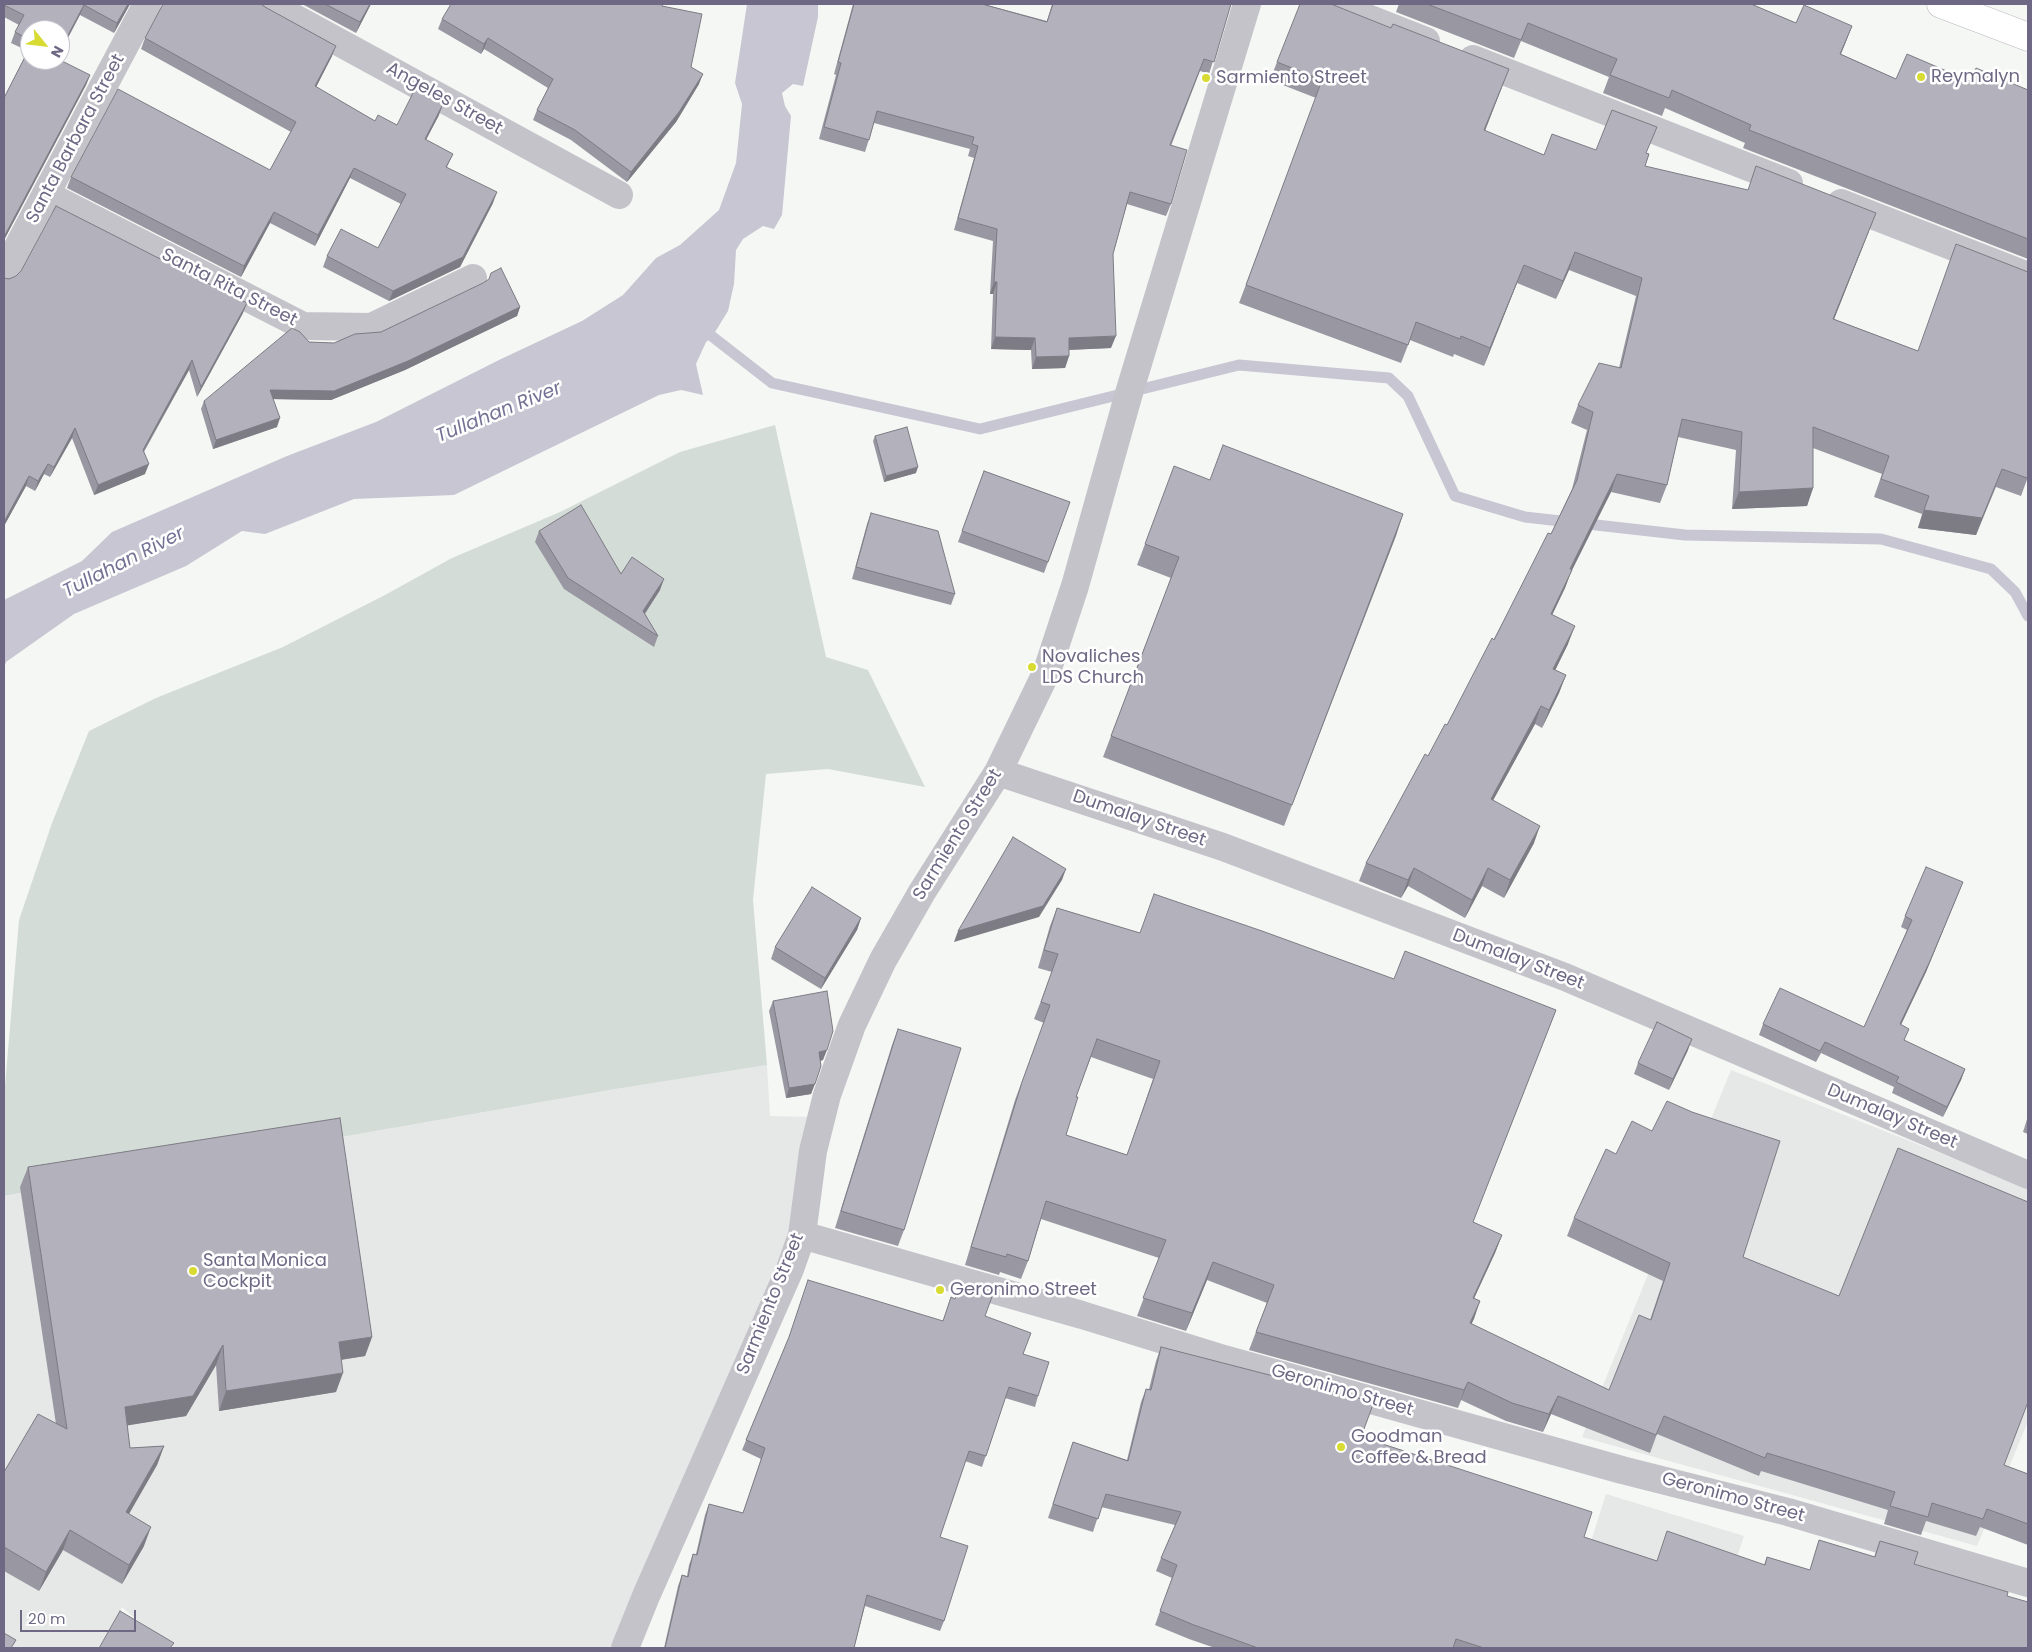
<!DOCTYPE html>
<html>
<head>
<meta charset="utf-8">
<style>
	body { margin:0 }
	#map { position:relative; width:2032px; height:1652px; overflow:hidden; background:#f5f7f4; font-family:Poppins,sans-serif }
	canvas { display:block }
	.frame { position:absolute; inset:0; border:5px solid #6e6884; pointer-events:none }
	.north { position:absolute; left:20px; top:20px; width:50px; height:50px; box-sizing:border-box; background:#fff; border:1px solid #c5c3ce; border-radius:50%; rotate:119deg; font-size:14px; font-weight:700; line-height:20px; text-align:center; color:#6e6884 }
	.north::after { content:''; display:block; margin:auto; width:18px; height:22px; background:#d8db31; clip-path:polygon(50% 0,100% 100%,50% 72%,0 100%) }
	.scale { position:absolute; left:20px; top:1610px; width:116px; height:22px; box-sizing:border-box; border:2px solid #6e6884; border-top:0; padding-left:6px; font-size:15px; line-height:18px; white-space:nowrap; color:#6e6884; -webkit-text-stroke:4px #fff; paint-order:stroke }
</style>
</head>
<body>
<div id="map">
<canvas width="2032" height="1652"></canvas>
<div class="frame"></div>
<div class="north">N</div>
<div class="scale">20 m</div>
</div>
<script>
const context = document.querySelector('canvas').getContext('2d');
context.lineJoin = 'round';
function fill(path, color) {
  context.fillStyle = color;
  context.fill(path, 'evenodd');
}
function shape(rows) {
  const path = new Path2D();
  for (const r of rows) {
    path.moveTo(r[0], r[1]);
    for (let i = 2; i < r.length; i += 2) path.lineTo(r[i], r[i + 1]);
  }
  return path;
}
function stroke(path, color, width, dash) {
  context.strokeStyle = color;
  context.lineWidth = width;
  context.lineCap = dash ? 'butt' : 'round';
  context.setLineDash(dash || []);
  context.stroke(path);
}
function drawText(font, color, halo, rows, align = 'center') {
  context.font = font + ' Poppins,sans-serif';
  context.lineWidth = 5;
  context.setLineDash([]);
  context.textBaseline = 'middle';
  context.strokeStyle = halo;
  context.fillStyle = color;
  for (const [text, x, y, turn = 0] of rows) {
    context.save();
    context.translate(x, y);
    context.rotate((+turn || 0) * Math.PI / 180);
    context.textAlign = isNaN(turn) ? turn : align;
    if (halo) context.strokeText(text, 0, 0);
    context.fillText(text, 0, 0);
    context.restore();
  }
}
fill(shape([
	[767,1065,770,1116,815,1117,789,1254,615,1648,170,1648,122,1607,98,1648,4,1648,4,1196,616,1089],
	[1731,1070,2028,1188,2028,1421,1977,1546,1582,1437],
	[1606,1494,1744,1536,1707,1648,1557,1648]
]), '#e6e8e8');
fill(shape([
	[775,425,826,657,868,670,925,787,828,769,766,774,753,900,767,1065,616,1089,4,1196,4,1098,19,920,52,823,89,731,156,698,283,647,385,595,452,558,560,512,680,452]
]), '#d4dcd7');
fill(shape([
	[747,4,818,4,818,17,803,86,793,84,782,93,785,106,791,116,782,215,774,229,763,226,743,239,736,250,734,284,728,311,712,337,706,342,696,364,703,395,681,390,659,395,454,495,354,499,265,534,242,531,186,566,74,614,6,662,4,669,4,600,82,561,112,532,287,456,376,422,501,359,582,321,623,295,656,258,680,245,719,210,736,163,742,104,735,83]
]), '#c7c6d2');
stroke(shape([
	[700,327,772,383,980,429,1239,365,1389,378,1408,396,1455,496,1525,517,1685,535,1881,539,1991,569,2015,592,2028,616]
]), '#c7c6d2', 11);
const major = shape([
	[1941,4,2028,37]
]);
stroke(major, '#b8b6be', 29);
stroke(shape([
	[269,4,619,195],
	[1332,4,1426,41],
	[1473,59,1789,183],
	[47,195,303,326,371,327,473,278],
	[1841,203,2028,276],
	[4,273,147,4],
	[998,772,1223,847,1565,977,2028,1175],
	[802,1235,1082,1315,1224,1359,1622,1470,1788,1512,2028,1583],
	[625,1648,646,1596,790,1269,802,1235,813,1151,827,1095,852,1025,883,960,922,892,998,772,1047,671,1075,586,1129,393,1247,4]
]), '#c5c3ca', 28);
stroke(major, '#fff', 28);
fill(shape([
	[4,4,130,4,114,33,80,15,30,30,30,60,90,75,86,85,4,240,4,98,28,51,11,43,15,32,19,25,4,17],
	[163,4,261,4,332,56,316,87,375,121,397,125,439,115,426,140,453,154,447,167,493,203,460,267,389,301,323,267,327,256,378,248,401,204,350,178,315,246,270,223,241,277,67,188,71,177,270,170,291,132,141,49,145,38],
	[302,4,371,4,356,33],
	[853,4,983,4,1047,21,1052,4,1231,4,1209,74,1200,71,1171,146,1171,204,1166,216,1127,204,1113,254,1111,348,1069,350,1069,356,1065,368,1032,369,1031,350,991,349,993,294,990,294,993,241,954,230,974,158,968,156,970,149,874,123,865,152,819,139,836,75,834,74],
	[1399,4,1751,4,1796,23,1852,26,1841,54,1896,79,1970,81,2028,90,2028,259,1743,148,1745,143,1665,108,1662,116,1603,93,1609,77,1521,41,1514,58,1396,12],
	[663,6,699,84,676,122,627,182,571,140,533,120,537,110,548,88,484,49,481,54,438,29,442,19],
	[1277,62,1502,87,1485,131,1544,155,1596,150,1647,153,1649,154,1645,166,1869,231,1834,319,1918,351,2028,272,2028,477,2021,496,1996,487,1976,535,1918,528,1922,514,1874,497,1882,474,1813,448,1813,488,1807,506,1732,509,1736,450,1678,437,1667,485,1660,503,1611,492,1571,572,1565,588,1552,615,1568,644,1555,670,1566,675,1559,693,1542,728,1535,724,1493,800,1534,843,1504,898,1482,886,1465,918,1408,886,1401,898,1359,881,1366,863,1428,756,1447,725,1551,534,1572,489,1587,430,1571,423,1578,405,1619,368,1636,296,1569,270,1556,299,1517,283,1484,366,1454,354,1453,357,1410,340,1401,363,1239,303,1316,98,1270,80],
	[4,278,243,313,197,397,189,370,144,452,145,474,94,495,72,438,50,477,44,474,35,491,26,486,4,526],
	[520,307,517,316,405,370,331,400,273,399,277,427,213,449,201,409,204,401,309,342,334,343,381,332],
	[875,436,916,473,884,482,873,441],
	[984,471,1070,502,1044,573,958,542],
	[1210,480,1403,514,1284,826,1103,757,1171,578,1137,565,1145,544],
	[871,513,955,594,951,605,852,579,867,524],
	[539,531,621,574,660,590,645,614,658,636,654,647,564,589,535,542],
	[1963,882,1926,972,1901,1025,1905,1041,1965,1069,1961,1080,1943,1117,1892,1093,1894,1087,1821,1053,1816,1062,1759,1035,1763,1024,1864,1027,1907,930,1901,927,1905,916],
	[1057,908,1140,933,1394,979,1556,1010,1473,1222,1502,1235,1495,1253,1474,1298,1480,1301,1471,1324,1609,1390,1650,1320,1663,1281,1567,1236,1574,1218,1743,1257,2004,1465,2028,1474,2028,1545,1980,1527,1976,1536,1926,1521,1921,1535,1884,1524,1888,1510,1761,1471,1759,1476,1657,1434,1650,1453,1551,1414,1543,1432,1506,1421,1461,1400,1458,1408,1249,1350,1267,1303,1207,1280,1186,1331,1137,1316,1159,1258,1041,1219,1028,1261,1021,1279,1000,1272,999,1275,965,1265,1015,1100,1044,1023,1034,1019,1052,972,1038,968,1050,926],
	[1091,1057,1153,1079,1127,1155,1066,1135,1076,1097],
	[861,918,857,930,821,989,771,959,775,947],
	[773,1001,823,1060,820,1061,811,1094,786,1098,769,1011],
	[898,1029,904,1230,898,1246,835,1228,892,1045],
	[1688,1050,1669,1090,1634,1074,1638,1063],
	[2028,1116,2028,1134,2023,1132],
	[28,1167,372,1337,365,1356,341,1360,336,1392,219,1411,216,1365,186,1416,127,1425,130,1448,164,1446,157,1465,129,1514,144,1546,122,1584,63,1550,39,1591,4,1571,4,1472,56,1424,20,1187],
	[960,1284,985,1316,1023,1354,1038,1396,1035,1407,1005,1398,982,1467,965,1461,940,1537,944,1621,940,1631,865,1606,854,1648,664,1648,678,1586,682,1575,687,1576,689,1565,693,1554,696,1554,705,1515,709,1504,743,1513,761,1459,742,1450,787,1342,943,1321,955,1298],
	[1161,1347,1584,1537,1657,1561,1764,1565,1767,1557,1810,1570,1819,1540,1874,1557,1880,1541,1914,1564,2007,1596,2028,1648,1215,1648,1189,1639,1155,1625,1172,1578,1156,1571,1161,1558,1175,1525,1101,1507,1093,1532,1048,1518,1073,1442,1127,1460,1141,1402,1146,1389,1149,1389,1156,1361]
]), '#9998a2');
fill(shape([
	[128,4,130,4,114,33,117,23],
	[370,4,371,4,356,33,360,22],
	[84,5,80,15,60,53,60,50],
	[1852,26,1845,44,1833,72,1840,54],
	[488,38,484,49,481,54,484,44],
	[336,46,332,56,311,97,315,86],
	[1509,69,1502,87,1478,148,1484,130],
	[703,74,699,84,676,122,627,182,631,172],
	[90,75,86,85,4,240,4,237],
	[443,104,439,115,421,149,425,139],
	[354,168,350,178,315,246,318,235],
	[497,192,493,203,460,267,389,301,393,291],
	[274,212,270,223,241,277,244,266],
	[1876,213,1869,231,1827,337,1833,319],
	[1575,252,1569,270,1556,299,1563,281],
	[1524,265,1517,283,1484,366,1490,348],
	[994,282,997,282,993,294,990,294],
	[247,303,243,313,197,397,201,387],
	[520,307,517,316,405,370,331,400,267,399,270,390],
	[1116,336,1111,348,1065,350,1069,338],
	[995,337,1035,338,1031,350,991,349],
	[1069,356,1065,368,1032,369,1036,357],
	[192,360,189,370,139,459,143,450],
	[280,418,277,427,213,449,216,440],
	[75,428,72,438,50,477,54,467],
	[48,464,44,474,35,491,38,481],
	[149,464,145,474,94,495,98,485],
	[918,467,916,473,884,482,886,476],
	[2002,469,1976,535,1918,528,1924,510],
	[1617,474,1611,492,1571,572,1565,588,1544,632,1551,614,1570,569],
	[29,476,26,486,4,526,4,522],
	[1813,488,1807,506,1732,509,1739,492],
	[1403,514,1396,536,1284,826,1292,805],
	[664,579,660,590,639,622,643,611],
	[1575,626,1568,644,1547,687,1553,669],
	[1566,675,1559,693,1542,728,1549,710],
	[1541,706,1535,724,1484,817,1491,799],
	[1540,826,1534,843,1504,898,1510,880],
	[1414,868,1408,886,1401,898,1408,880],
	[1488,868,1482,886,1465,918,1472,900],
	[1066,869,1062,880,1039,917,954,942,958,931],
	[1963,882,1926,972,1896,1035,1900,1024],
	[861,918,857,930,821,989,825,978],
	[1692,1039,1688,1050,1669,1090,1673,1079],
	[827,1050,823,1060,815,1062,819,1052],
	[1965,1069,1961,1080,1943,1117,1947,1107],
	[815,1084,811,1094,786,1098,789,1088],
	[1502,1235,1495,1253,1466,1316,1473,1298],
	[1213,1262,1207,1280,1186,1331,1192,1313],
	[1480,1301,1474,1319,1463,1341,1470,1323],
	[372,1337,365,1356,332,1361,339,1342],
	[223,1345,216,1365,186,1416,118,1427,125,1407],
	[343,1373,336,1392,219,1411,226,1391],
	[1468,1382,1461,1400,1458,1408,1464,1390],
	[1558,1396,1551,1414,1543,1432,1549,1414],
	[164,1446,157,1465,119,1531,126,1512],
	[151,1527,144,1546,122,1584,129,1565],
	[70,1530,63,1550,39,1591,46,1572]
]), '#7d7c84');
const building = shape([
	[4,4,128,4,117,23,84,5,60,50,60,30,30,30,30,40,15,32,24,15,4,5,4,4],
	[163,4,261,4,265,7,336,46,315,86,375,121,378,115,397,125,415,89,443,104,425,139,453,154,446,167,497,192,463,257,393,291,327,256,341,229,378,248,406,194,354,168,318,235,274,212,244,266,71,177,118,89,270,170,296,122,145,38,163,4],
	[325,4,370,4,360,22,325,4],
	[451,4,663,4,662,6,702,14,691,67,703,74,679,112,631,172,575,130,537,110,553,79,488,38,484,44,442,19,451,4],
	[854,4,982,4,1047,22,1053,4,1231,4,1214,62,1204,59,1170,145,1187,150,1171,204,1130,192,1113,254,1116,336,1069,338,1069,356,1036,357,1035,338,995,337,997,282,994,282,997,229,958,218,978,146,972,144,974,137,877,111,869,140,824,127,841,63,838,62,854,4],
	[1300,4,1331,4,1391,28,1393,24,1509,69,1484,130,1544,155,1552,134,1596,150,1612,110,1657,127,1646,153,1649,154,1645,166,1748,190,1756,166,1876,213,1833,319,1918,351,1956,244,2028,272,2028,476,2027,478,2002,469,1982,518,1924,510,1929,496,1881,479,1889,456,1813,427,1813,488,1739,492,1742,432,1682,419,1667,485,1617,474,1570,569,1572,570,1551,614,1575,626,1553,669,1566,675,1549,710,1541,706,1491,799,1540,826,1510,880,1488,868,1472,900,1414,868,1408,880,1366,863,1425,754,1428,756,1445,724,1447,725,1492,638,1494,640,1548,533,1551,534,1577,480,1593,412,1578,405,1599,363,1621,368,1642,278,1575,252,1563,281,1524,265,1490,348,1461,336,1460,339,1416,322,1408,345,1246,285,1322,80,1277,62,1300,4],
	[1427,4,1751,4,1796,23,1804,5,1852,26,1840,54,1896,79,1907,54,1970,81,1976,68,2028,90,2028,239,1749,130,1751,125,1672,90,1669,98,1610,75,1617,59,1528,23,1521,40,1427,4],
	[30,47,30,60,60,60,90,75,4,237,4,98,30,47],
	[56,206,247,303,201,387,192,360,143,450,149,464,98,485,75,428,54,467,48,464,38,481,29,476,4,522,4,278,9,279,16,276,21,271,56,206],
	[501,268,520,307,408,361,334,391,270,390,280,418,216,440,204,401,292,328,300,332,309,342,334,343,355,334,381,332,483,283,489,279,491,273,501,268],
	[907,427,918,467,886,476,875,436,907,427],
	[1223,445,1403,514,1292,805,1111,736,1179,557,1145,544,1174,466,1210,480,1223,445],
	[984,471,1070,502,1048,562,962,531,984,471],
	[581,505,621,574,632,557,664,579,643,611,658,636,568,578,539,531,581,505],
	[871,513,938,531,955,594,856,567,871,513],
	[1013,837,1066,869,1043,906,958,931,1013,837],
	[1926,867,1963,882,1930,961,1900,1024,1909,1029,1904,1040,1965,1069,1947,1107,1896,1082,1899,1077,1825,1042,1820,1051,1763,1024,1780,988,1864,1027,1912,920,1905,916,1926,867],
	[812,887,861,918,825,978,775,947,812,887],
	[1154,894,1262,931,1394,979,1405,951,1556,1010,1473,1222,1502,1235,1473,1298,1480,1301,1470,1323,1609,1390,1639,1315,1651,1320,1670,1263,1574,1218,1606,1149,1616,1154,1632,1121,1652,1131,1667,1101,1692,1112,1780,1141,1743,1257,1839,1296,1898,1148,2028,1202,2028,1402,2004,1465,2028,1474,2028,1524,1987,1509,1983,1519,1932,1503,1928,1517,1890,1506,1895,1492,1767,1453,1765,1458,1664,1416,1656,1435,1558,1396,1549,1414,1512,1403,1468,1382,1464,1390,1256,1332,1274,1285,1213,1262,1192,1313,1143,1298,1166,1240,1046,1201,1028,1261,1007,1254,1006,1257,971,1247,1022,1082,1050,1005,1041,1002,1058,954,1044,950,1057,908,1140,933,1154,894],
	[1097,1039,1160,1061,1127,1155,1066,1135,1078,1097,1076,1097,1097,1039],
	[827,991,833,1031,827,1050,819,1052,821,1066,815,1084,789,1088,773,1001,827,991],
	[1657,1022,1692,1039,1673,1079,1638,1063,1657,1022],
	[898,1029,961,1048,904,1230,841,1211,898,1029],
	[340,1118,372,1337,339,1342,343,1373,226,1391,223,1345,193,1396,125,1407,130,1448,164,1446,126,1512,151,1527,129,1565,70,1530,46,1572,4,1547,4,1472,38,1414,67,1429,28,1167,340,1118],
	[808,1280,943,1321,951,1297,955,1299,960,1284,993,1294,985,1316,1031,1333,1023,1354,1049,1362,1038,1396,1009,1387,986,1456,969,1451,940,1537,968,1546,944,1621,867,1595,854,1648,665,1648,682,1575,688,1577,693,1554,697,1555,709,1504,743,1513,765,1448,746,1440,789,1337,808,1280],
	[1161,1347,1374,1402,1361,1437,1592,1512,1584,1537,1657,1561,1667,1531,1765,1565,1767,1557,1810,1570,1819,1540,1875,1557,1880,1541,1918,1552,1914,1564,2008,1592,2007,1596,2028,1602,2028,1648,1484,1648,1456,1639,1453,1648,1258,1648,1194,1625,1160,1611,1177,1565,1161,1558,1181,1512,1106,1494,1098,1519,1053,1504,1073,1442,1128,1461,1146,1389,1151,1390,1161,1347],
	[120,1611,174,1643,170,1648,99,1648,120,1611],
	[4,1633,16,1640,11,1648,4,1648,4,1633]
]);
fill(building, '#b2b1bc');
stroke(building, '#7d7c84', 1);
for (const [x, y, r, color] of [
	[1921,77,5,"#d8db31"],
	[1206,78,5,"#d8db31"],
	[1032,667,5,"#d8db31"],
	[193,1271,5,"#d8db31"],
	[940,1290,5,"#d8db31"],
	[1341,1447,5,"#d8db31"]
]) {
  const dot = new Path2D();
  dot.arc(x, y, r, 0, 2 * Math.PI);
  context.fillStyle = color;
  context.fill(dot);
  stroke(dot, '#fff', 2);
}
drawText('18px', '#6e6884', '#fff', [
	["Reymalyn",1931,77],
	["Sarmiento Street",1216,78],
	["Novaliches",1042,657],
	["LDS Church",1042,678],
	["Santa Monica",203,1261],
	["Cockpit",203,1282],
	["Geronimo Street",950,1290],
	["Goodman",1351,1437],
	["Coffee & Bread",1351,1458]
], 'left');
drawText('18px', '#6e6884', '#fff', [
	["Angeles Street",444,99,29],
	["Santa Barbara Street",76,139,-62],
	["Santa Rita Street",229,288,27],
	["Dumalay Street",1139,819,19],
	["Sarmiento Street",958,835,-58],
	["Dumalay Street",1518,960,21],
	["Dumalay Street",1892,1117,23],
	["Sarmiento Street",771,1304,-68],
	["Geronimo Street",1342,1391,16],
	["Geronimo Street",1733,1498,15]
]);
drawText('italic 19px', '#757395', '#fff', [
	["Tullahan River",499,413,-22],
	["Tullahan River",124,563,-27]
]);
</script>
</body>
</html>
